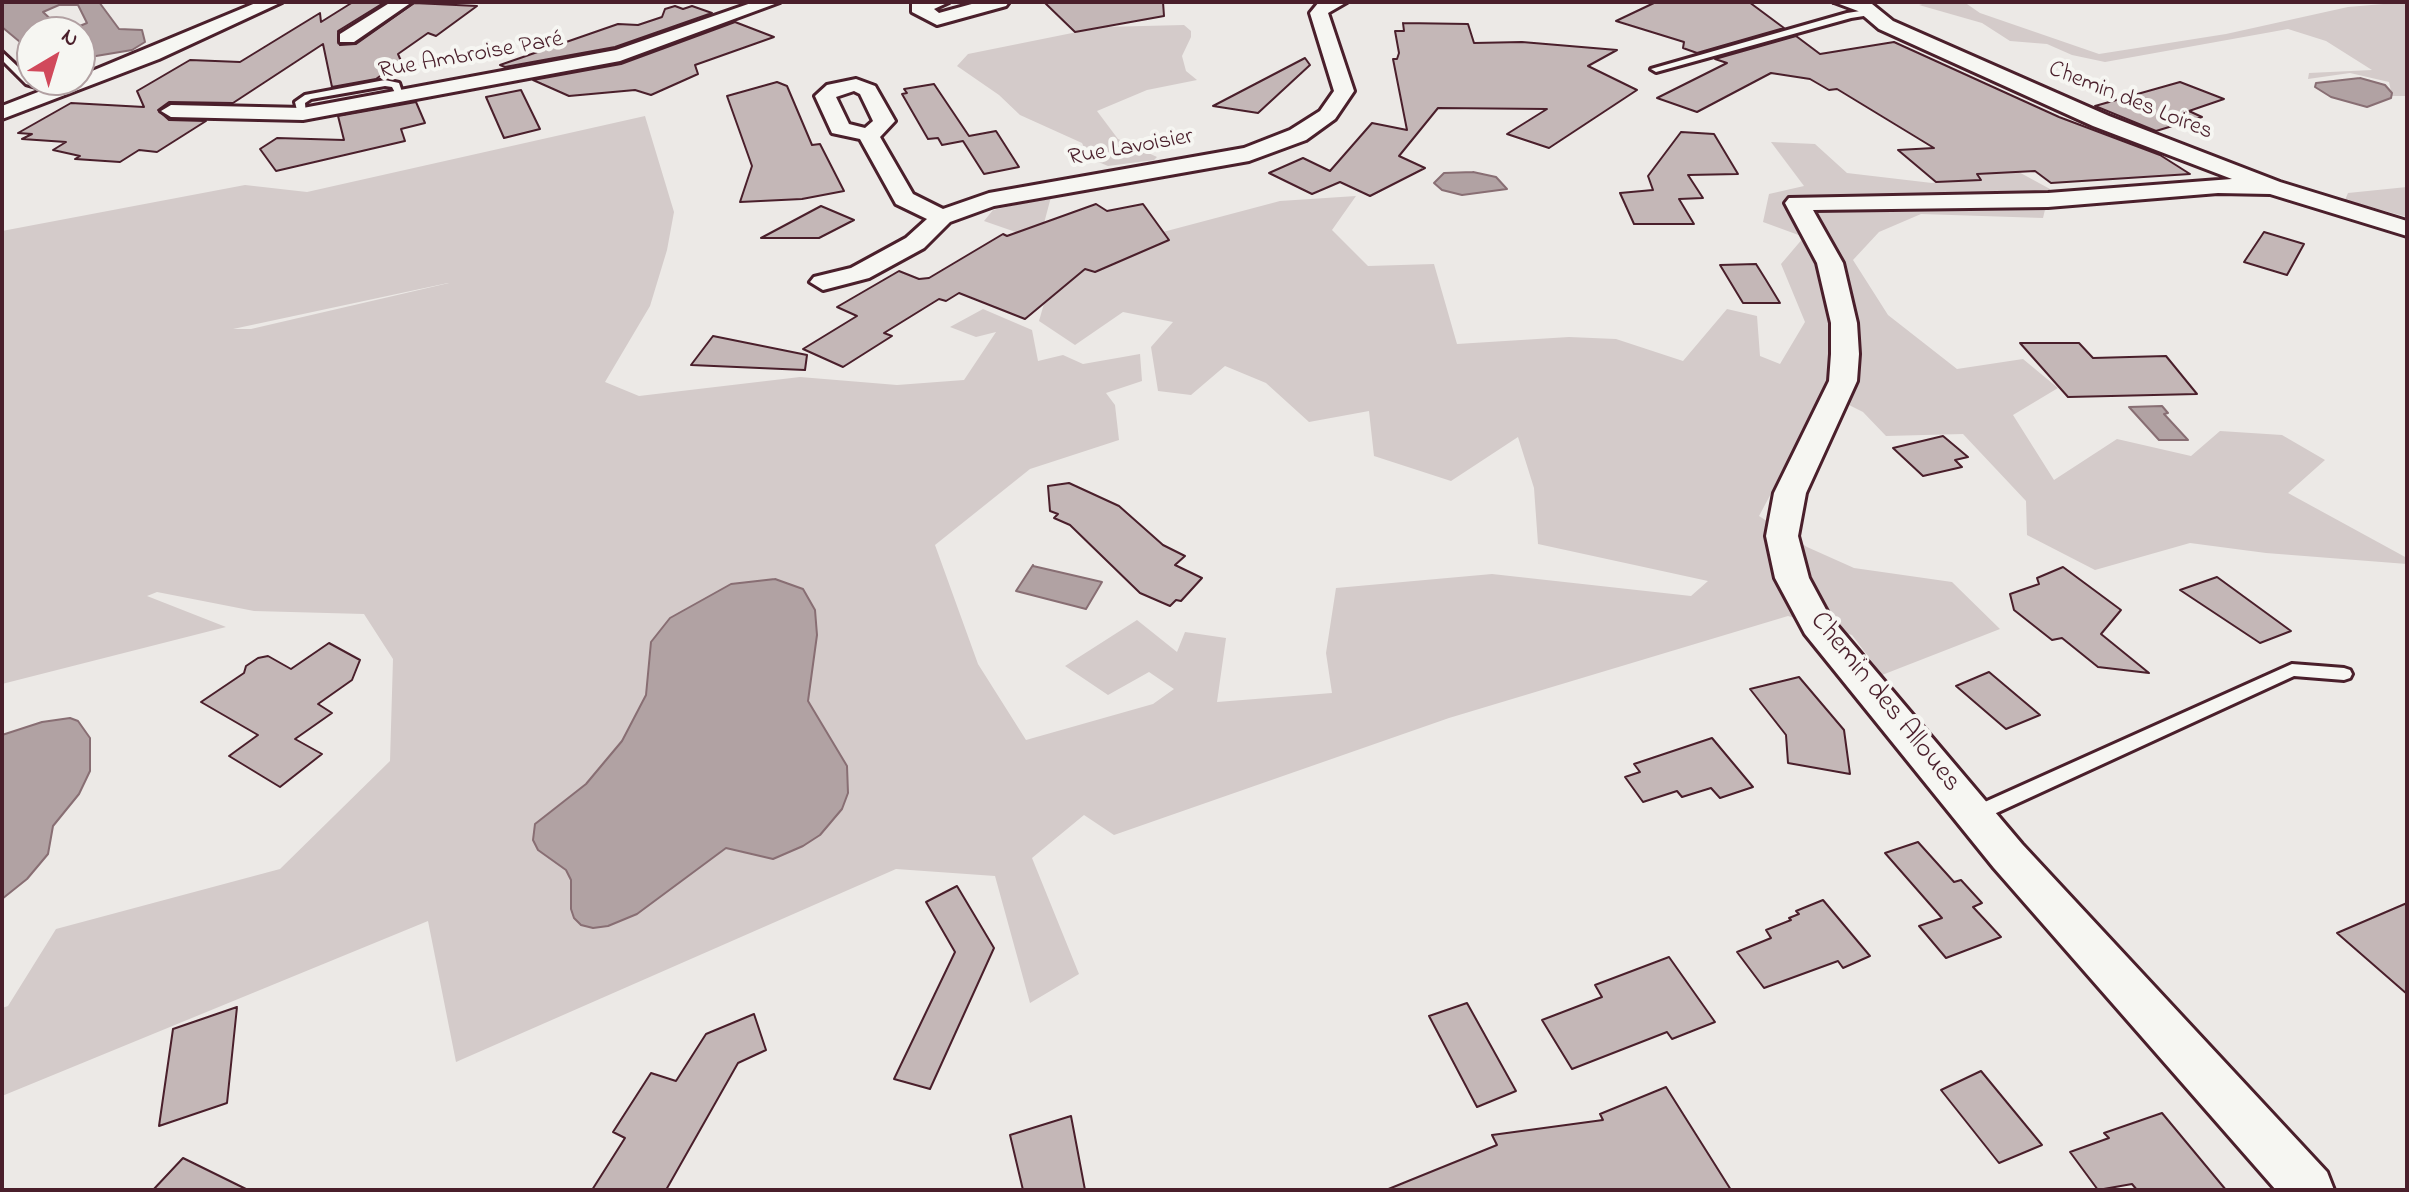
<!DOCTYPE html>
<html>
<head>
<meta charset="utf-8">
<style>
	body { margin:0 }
	#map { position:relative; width:2409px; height:1192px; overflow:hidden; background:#ece9e6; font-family:"Indie Flower",sans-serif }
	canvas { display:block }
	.frame { position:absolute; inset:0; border:4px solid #4a1f2b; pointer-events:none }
	.north { position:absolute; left:16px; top:16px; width:80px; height:80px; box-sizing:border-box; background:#f6f6f2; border:2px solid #b1a0a2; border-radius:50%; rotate:38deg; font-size:22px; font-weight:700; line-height:32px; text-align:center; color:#4a1f2b }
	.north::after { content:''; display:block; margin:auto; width:28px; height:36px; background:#d1495b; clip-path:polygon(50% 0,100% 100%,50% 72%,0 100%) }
</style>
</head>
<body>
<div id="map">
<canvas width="2409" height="1192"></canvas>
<div class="frame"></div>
<div class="north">N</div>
</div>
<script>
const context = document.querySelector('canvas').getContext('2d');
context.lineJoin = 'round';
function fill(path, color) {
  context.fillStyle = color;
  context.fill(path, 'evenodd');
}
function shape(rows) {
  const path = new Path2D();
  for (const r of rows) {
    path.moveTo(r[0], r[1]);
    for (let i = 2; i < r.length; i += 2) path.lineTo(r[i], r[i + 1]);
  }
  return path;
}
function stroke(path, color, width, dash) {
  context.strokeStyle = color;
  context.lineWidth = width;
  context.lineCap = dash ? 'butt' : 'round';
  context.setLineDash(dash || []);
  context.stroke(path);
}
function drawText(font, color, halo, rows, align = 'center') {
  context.font = font + ' "Indie Flower",sans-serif';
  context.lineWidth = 8;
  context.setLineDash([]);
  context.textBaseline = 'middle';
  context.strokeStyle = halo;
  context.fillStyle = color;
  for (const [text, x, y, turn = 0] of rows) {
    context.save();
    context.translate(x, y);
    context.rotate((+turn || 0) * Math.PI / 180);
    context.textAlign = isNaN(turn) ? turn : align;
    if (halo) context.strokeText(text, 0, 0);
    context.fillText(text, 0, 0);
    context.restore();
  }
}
fill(shape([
	[1929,2,1964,2,1980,13,2099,54,2226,34,2348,7,2407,2,2407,96,2392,96,2389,82,2350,73,2308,79,2309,73,2372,70,2326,41,2288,29,2105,62,2072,55,2047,44,2010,41,1982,23,1919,5],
	[1184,25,1191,31,1191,37,1182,56,1186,71,1197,80,1147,90,1097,111,1118,139,1157,157,1154,160,1108,166,1089,158,1082,143,1020,115,999,95,957,66,968,54,1102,27],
	[645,116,674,212,667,250,650,306,605,382,639,396,800,377,897,385,964,380,996,332,976,337,950,327,983,309,1032,330,1038,361,1063,355,1083,364,1140,354,1142,381,1106,393,1115,405,1119,440,1030,469,935,545,978,664,1026,740,1153,704,1174,689,1149,672,1108,695,1065,666,1137,620,1177,652,1185,632,1226,638,1217,702,1332,693,1326,653,1336,588,1492,574,1691,596,1708,581,1538,544,1534,488,1518,437,1451,481,1374,456,1369,411,1309,422,1266,383,1225,366,1191,395,1158,391,1151,347,1173,322,1123,312,1075,345,1039,321,1049,286,1053,245,984,221,993,210,1051,197,1043,227,1129,241,1280,201,1356,196,1332,230,1368,266,1434,264,1457,344,1569,337,1616,339,1683,361,1727,309,1757,316,1760,356,1780,364,1805,322,1781,264,1804,237,1763,222,1769,194,1804,186,1771,142,1815,144,1847,173,1932,183,1987,174,2004,164,2050,189,2043,218,1921,214,1879,232,1853,260,1888,315,1957,369,2023,359,2058,388,2013,415,2054,480,2117,439,2191,456,2220,431,2282,435,2325,460,2288,493,2407,558,2407,564,2266,553,2190,543,2095,570,2027,535,2026,501,1963,434,1886,436,1863,412,1825,393,1759,516,1807,547,1854,568,1952,582,2000,629,1882,675,1852,635,1788,616,1449,718,1114,835,1084,815,1032,858,1079,974,1030,1003,995,876,896,869,456,1062,428,921,2,1096,2,1008,8,1006,56,929,280,869,390,761,393,659,364,614,254,611,157,592,147,596,226,627,2,684,2,231,245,185,307,192],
	[449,283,251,329,233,329,448,283],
	[2407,187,2407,217,2345,200,2348,193]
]), '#d4cbca');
const water = shape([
	[2,2,99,2,119,29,142,30,145,42,132,50,90,57,80,62,80,32,32,32,32,52,2,27,2,2],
	[59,5,78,5,87,23,75,28,57,25,43,12,59,5],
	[2360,78,2385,85,2392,93,2391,98,2367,107,2331,97,2315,87,2316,83,2360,78],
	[1473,172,1496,177,1507,189,1462,195,1442,190,1434,183,1444,173,1473,172],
	[2162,406,2168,413,2164,414,2188,440,2159,440,2129,407,2162,406],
	[1033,565,1033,566,1102,582,1086,609,1016,591,1033,565],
	[775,579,803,589,815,610,817,635,808,701,847,766,848,793,842,809,820,835,803,846,773,859,726,848,637,914,608,926,593,928,581,925,574,918,571,909,571,880,566,870,538,850,533,840,535,824,586,784,622,741,646,695,651,642,670,618,731,584,775,579],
	[70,718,78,721,90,738,90,771,79,794,53,826,48,854,27,879,2,899,2,735,42,722,70,718]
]);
fill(water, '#b1a2a3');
stroke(water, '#886e73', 2);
const building = shape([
	[353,2,385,2,338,31,340,45,356,44,414,3,477,6,436,36,428,33,398,54,401,61,376,79,332,87,323,44,233,103,169,102,158,110,169,120,206,121,157,152,139,150,120,162,75,159,80,156,53,150,66,142,22,139,32,134,18,133,71,103,144,107,137,91,190,60,240,62,320,13,321,22,353,2],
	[1044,2,1163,2,1164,16,1075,32,1044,2],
	[1656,2,1749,2,1784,28,1697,53,1683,48,1684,42,1616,21,1656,2],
	[675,6,683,9,692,6,712,13,615,47,505,67,500,65,618,24,638,25,662,17,665,9,675,6],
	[735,22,774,37,695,65,698,74,651,95,635,90,569,96,533,80,621,64,735,22],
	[1403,23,1468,24,1474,43,1522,42,1617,50,1588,66,1637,90,1549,148,1507,134,1547,109,1438,108,1399,156,1425,168,1370,196,1340,182,1312,194,1269,173,1303,158,1330,171,1372,123,1407,130,1393,59,1397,59,1399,53,1395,31,1404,31,1403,23],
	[1796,36,1820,54,1894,42,2059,117,2160,155,2190,174,2051,183,2035,171,1977,174,1981,180,1936,182,1898,150,1934,148,1837,89,1829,90,1810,79,1771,73,1697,112,1657,98,1727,63,1715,59,1796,36],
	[1305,58,1310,65,1258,113,1213,106,1305,58],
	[777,82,787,86,812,145,820,144,844,191,802,199,740,202,752,166,727,96,777,82],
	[2180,82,2224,99,2189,111,2202,117,2156,131,2095,106,2180,82],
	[934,84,969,136,996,131,1019,167,984,174,963,141,942,145,938,138,928,139,902,94,907,93,904,89,934,84],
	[521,90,540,129,504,138,486,97,521,90],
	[416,102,425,123,401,129,405,141,276,171,260,149,277,138,344,140,338,116,416,102],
	[1681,132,1714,134,1738,174,1688,175,1703,198,1679,199,1694,224,1634,224,1620,193,1653,190,1648,176,1681,132],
	[1096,204,1107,211,1143,204,1169,240,1095,272,1085,269,1025,319,959,293,946,301,939,299,884,333,892,336,843,367,803,349,857,316,837,307,899,271,919,279,929,278,1003,234,1007,236,1096,204],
	[821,206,854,220,819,238,761,238,821,206],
	[2264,232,2304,244,2287,275,2244,262,2264,232],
	[1756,264,1766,280,1780,303,1743,303,1720,265,1756,264],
	[713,336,807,355,805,370,691,365,713,336],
	[2020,343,2079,343,2093,358,2166,356,2197,394,2068,397,2020,343],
	[1943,436,1968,457,1955,460,1962,467,1923,476,1893,448,1943,436],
	[1069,483,1119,506,1163,545,1185,556,1175,565,1202,578,1181,601,1176,600,1170,606,1140,593,1070,525,1054,518,1058,514,1050,511,1048,486,1069,483],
	[2063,567,2121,610,2101,634,2149,673,2098,667,2062,638,2052,640,2014,610,2010,594,2039,584,2037,578,2063,567],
	[2217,577,2291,631,2260,643,2180,590,2217,577],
	[329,643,360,660,352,680,318,704,332,713,295,739,322,754,280,787,229,756,258,735,201,702,244,673,246,666,258,658,268,656,291,669,329,643],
	[1989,672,2040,715,2006,729,1956,686,1989,672],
	[1799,677,1844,730,1850,774,1788,763,1786,735,1750,689,1799,677],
	[1712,738,1753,787,1720,798,1711,788,1682,797,1677,791,1643,802,1625,777,1640,772,1634,764,1712,738],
	[1918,842,1954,882,1961,880,1982,903,1973,907,2001,937,1946,958,1919,926,1942,918,1885,853,1918,842],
	[957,886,994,948,930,1089,894,1079,955,952,926,902,957,886],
	[1823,900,1870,956,1843,968,1838,961,1764,988,1737,952,1771,938,1766,930,1791,920,1789,918,1799,914,1796,911,1823,900],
	[2407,903,2407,994,2337,933,2407,903],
	[1669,957,1715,1022,1672,1039,1667,1032,1572,1069,1542,1020,1602,997,1595,985,1669,957],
	[1467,1003,1516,1091,1477,1107,1429,1016,1467,1003],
	[237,1007,227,1103,159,1126,173,1029,237,1007],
	[754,1014,766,1050,738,1063,666,1190,592,1190,625,1138,613,1132,651,1073,676,1081,706,1034,754,1014],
	[1981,1071,2042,1145,1999,1163,1941,1090,1981,1071],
	[1666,1087,1731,1190,1386,1190,1497,1145,1492,1135,1603,1120,1600,1114,1666,1087],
	[2162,1113,2226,1190,2137,1190,2132,1184,2098,1190,2070,1152,2109,1138,2104,1133,2162,1113],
	[1071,1116,1085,1190,1023,1190,1010,1135,1071,1116],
	[183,1158,248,1190,153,1190,183,1158]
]);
fill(building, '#c4b7b7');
stroke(building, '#4a1f2b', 2);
const service = shape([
	[1867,10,1870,11,1870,15,1851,18,1656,72,1651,69,1847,13,1867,10],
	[2,52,32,80,57,89,57,93,26,84,2,60,2,52],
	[385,80,399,83,404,98,398,98,392,87,385,86,311,99,305,103,306,116,298,114,295,102,305,95,385,80],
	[2292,664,2344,668,2350,670,2352,674,2350,678,2344,680,2294,676,1981,820,1974,823,1967,820,1965,815,1967,810,2292,664]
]);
const minor = shape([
	[258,2,282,2,159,59,2,119,2,106,69,80,80,80,80,76,258,2],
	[391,2,412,2,354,42,340,42,340,34,391,2],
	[754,2,780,2,620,61,303,120,171,117,161,111,171,105,303,108,616,50,754,2],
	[920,2,949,2,934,9,939,13,979,2,1009,2,1006,6,937,25,912,12,912,4,920,2],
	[1319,2,1347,2,1328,13,1354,91,1335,119,1306,140,1249,161,994,206,950,222,924,248,869,278,823,290,810,282,814,277,851,268,906,238,927,219,896,204,860,139,832,133,815,96,827,85,856,79,875,86,895,121,880,137,913,194,943,209,989,193,1244,148,1290,130,1320,111,1334,91,1310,13,1319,2],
	[854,91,860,94,873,121,865,128,849,124,836,97,854,91],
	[1834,2,1872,4,1893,21,2109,116,2280,182,2407,221,2407,236,2270,194,2218,193,2048,207,1813,210,1843,263,1857,323,1859,354,1857,381,1806,493,1798,536,1809,578,1830,617,2022,844,2327,1172,2334,1190,2276,1190,1994,868,1805,634,1775,578,1766,536,1774,493,1829,381,1831,354,1831,323,1817,263,1785,203,1789,198,2048,193,2232,179,2093,126,1879,29,1858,11,1834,2]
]);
stroke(service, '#4a1f2b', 6);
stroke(minor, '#4a1f2b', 6);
fill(service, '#f6f6f2');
fill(minor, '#f6f6f2');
drawText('24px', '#4a1f2b', '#f6f6f2', [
	["Rue Ambroise Paré",471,57,-10],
	["Chemin des Loires",2130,102,22],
	["Rue Lavoisier",1131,149,-10]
]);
drawText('28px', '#4a1f2b', '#f6f6f2', [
	["Chemin des Alloues",1884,703,51]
]);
</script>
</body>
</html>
